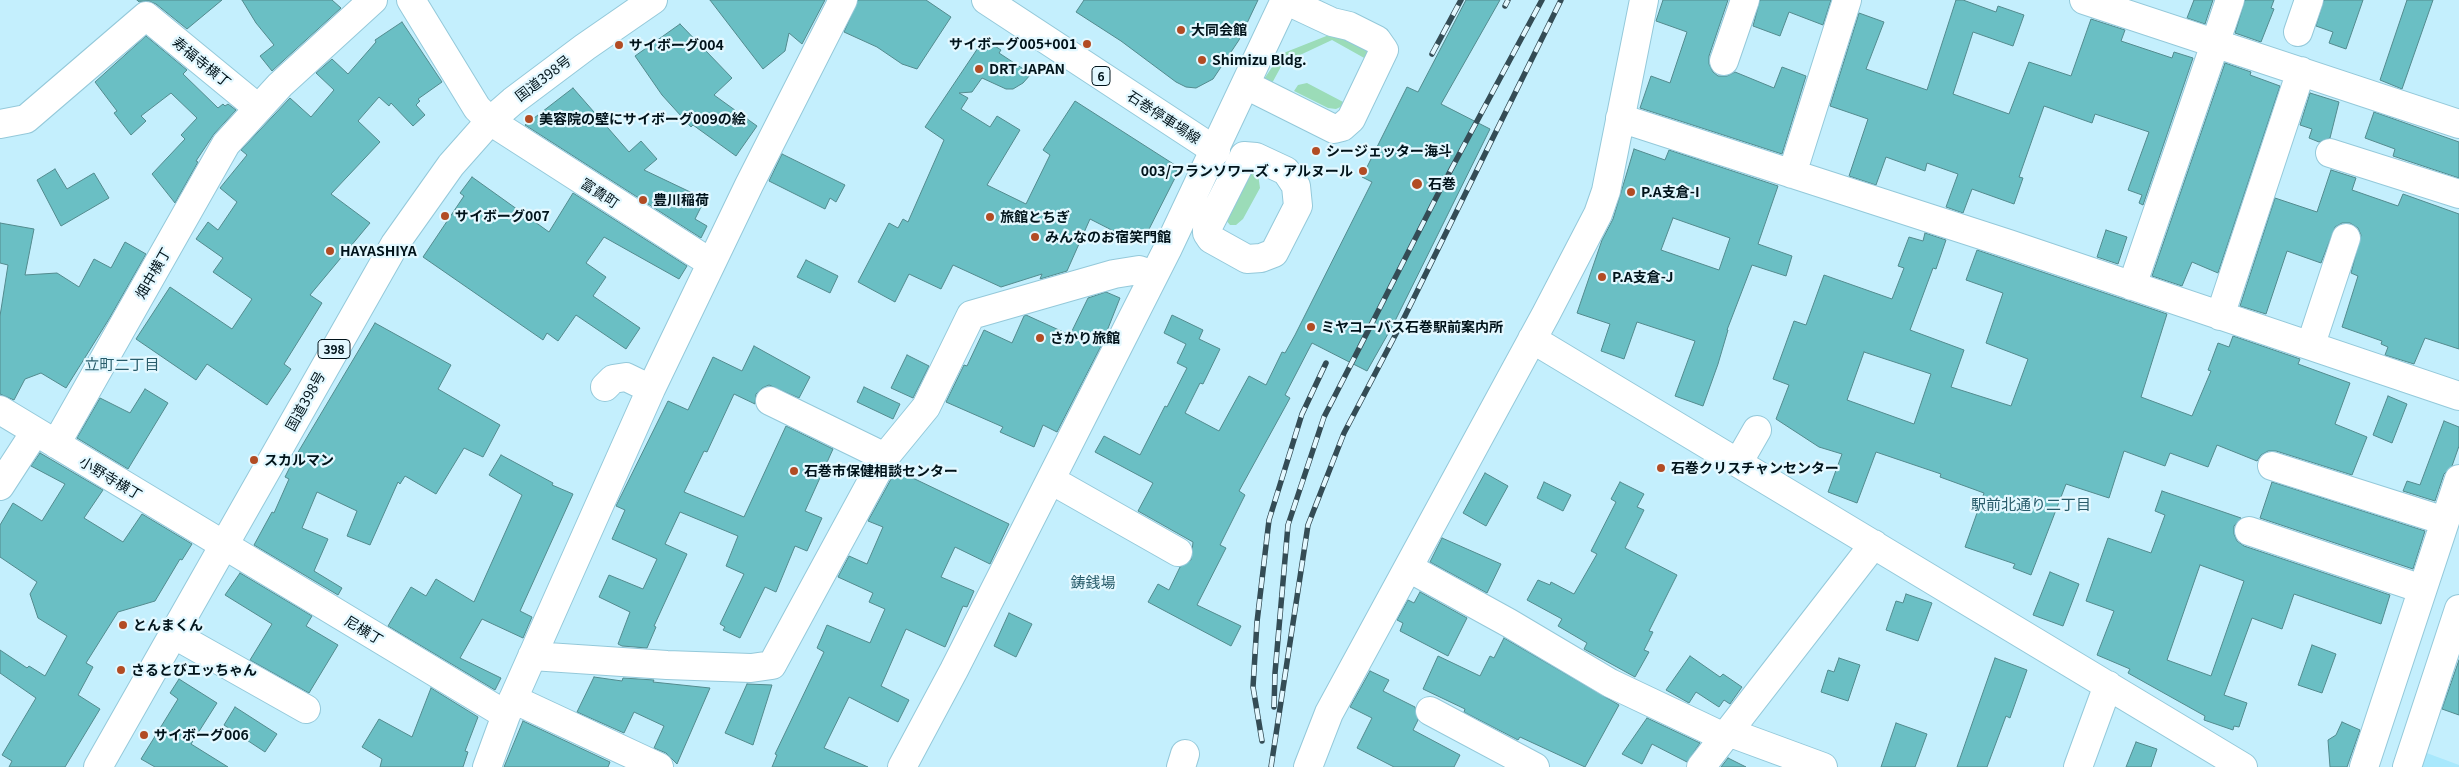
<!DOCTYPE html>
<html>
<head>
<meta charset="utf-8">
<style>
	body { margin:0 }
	canvas { display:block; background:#c4effd }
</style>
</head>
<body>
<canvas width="2459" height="767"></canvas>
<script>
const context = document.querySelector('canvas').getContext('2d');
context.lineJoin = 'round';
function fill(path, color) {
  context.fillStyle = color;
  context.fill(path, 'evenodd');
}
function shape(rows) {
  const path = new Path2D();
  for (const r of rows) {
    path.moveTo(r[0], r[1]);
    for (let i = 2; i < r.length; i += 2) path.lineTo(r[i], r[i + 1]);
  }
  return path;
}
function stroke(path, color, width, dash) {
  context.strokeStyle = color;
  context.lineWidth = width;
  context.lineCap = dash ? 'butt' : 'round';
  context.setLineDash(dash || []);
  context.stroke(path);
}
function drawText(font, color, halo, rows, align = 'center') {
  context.font = font + ' Georgia,"Noto Sans JP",serif';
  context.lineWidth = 4.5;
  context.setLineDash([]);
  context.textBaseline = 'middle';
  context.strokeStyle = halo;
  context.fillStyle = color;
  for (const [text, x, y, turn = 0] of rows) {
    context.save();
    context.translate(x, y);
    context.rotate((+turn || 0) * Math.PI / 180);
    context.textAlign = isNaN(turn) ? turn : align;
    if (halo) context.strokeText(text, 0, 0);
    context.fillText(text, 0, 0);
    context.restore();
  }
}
fill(shape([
	[2424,752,2459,765,2459,767,2419,767]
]), '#a8e8fc');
fill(shape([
	[1339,31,1363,45,1371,53,1366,59,1332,40,1283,63,1271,85,1264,79,1281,54],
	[1307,83,1347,104,1336,109,1328,108,1294,91,1298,85],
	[1249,170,1255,171,1258,174,1260,188,1243,219,1236,225,1230,225,1225,219]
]), '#9bdcb8');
const building = shape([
	[137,0,222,0,187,29,156,4,149,1,139,2,137,0],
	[242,0,332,0,341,8,272,71,260,56,274,45,256,23,242,0],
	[710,0,825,0,802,44,789,33,785,51,763,69,710,0],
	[858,0,926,0,951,17,917,69,902,64,877,47,844,32,858,0],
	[1084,0,1258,0,1239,40,1213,79,1196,88,1186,87,1176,82,1121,41,1076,12,1084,0],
	[1466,0,1500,0,1441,104,1490,129,1393,325,1367,371,1312,343,1285,395,1290,398,1239,491,1245,495,1220,545,1226,548,1197,605,1241,626,1231,646,1148,602,1158,584,1169,590,1180,567,1191,560,1193,542,1138,511,1153,483,1095,452,1104,436,1140,455,1165,406,1167,407,1187,368,1177,363,1186,344,1164,333,1172,315,1203,330,1199,339,1220,349,1203,384,1200,383,1185,413,1219,431,1249,376,1266,385,1282,352,1285,353,1295,335,1372,182,1362,177,1407,87,1418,92,1466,0],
	[1663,0,1728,0,1709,56,1709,64,1713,72,1718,76,1727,76,1735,72,1774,88,1782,67,1806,76,1782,154,1640,108,1651,76,1670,83,1687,32,1656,21,1663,0],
	[1760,0,1831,0,1823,25,1789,12,1780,36,1753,26,1760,0],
	[1956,0,1963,0,1996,12,1998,6,2024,15,2013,46,1973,32,1953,94,2009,114,2029,62,2071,76,2091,19,2125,30,2121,41,2172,58,2174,52,2193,58,2143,205,2139,203,2142,195,2128,190,2149,132,2095,114,2092,123,2044,106,2019,177,2023,178,2014,204,1972,189,1963,213,1946,207,1958,174,1927,163,1925,171,1886,157,1876,185,1849,176,1868,119,1830,106,1859,13,1884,22,1866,69,1927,90,1956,0],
	[2194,0,2213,0,2205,24,2187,18,2194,0],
	[2245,0,2274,0,2271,8,2274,9,2261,42,2235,33,2245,0],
	[2324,0,2363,0,2346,49,2329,43,2333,32,2316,26,2324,0],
	[2407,0,2433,0,2402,89,2380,80,2407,0],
	[402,22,442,82,418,99,420,101,416,105,425,115,413,126,391,103,389,106,379,97,358,121,380,142,331,194,370,223,310,295,322,303,284,364,291,369,267,405,207,364,196,380,136,339,170,287,232,329,252,299,213,272,223,258,196,239,208,222,218,230,237,202,220,188,247,155,241,150,290,98,311,117,334,90,316,73,332,59,348,74,376,42,375,40,402,22],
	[680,24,732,78,714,95,757,126,736,156,693,125,691,127,662,95,635,56,680,24],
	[146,36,187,70,183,74,218,108,223,104,225,106,228,104,236,110,214,134,196,161,198,162,175,203,152,174,185,139,181,135,197,118,171,93,141,116,146,121,131,135,114,113,117,111,95,82,146,36],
	[984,39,1001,50,999,53,1031,74,1023,83,1013,89,1006,89,982,78,972,92,959,93,968,98,961,109,990,127,997,116,1020,130,987,185,1026,204,1050,155,1043,150,1075,101,1175,165,1177,174,1141,245,1090,219,1067,271,1040,279,1042,274,1001,287,953,265,941,289,909,274,895,302,858,282,889,223,898,228,903,219,908,222,944,140,925,127,984,39],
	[2225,63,2251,72,2250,75,2280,86,2218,273,2192,262,2182,286,2152,276,2225,63],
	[573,88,629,152,641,141,657,159,644,170,705,199,695,219,707,226,701,238,525,125,573,88],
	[2310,93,2339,102,2330,138,2319,142,2309,138,2312,129,2300,125,2310,93],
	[2374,112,2459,142,2459,178,2393,156,2395,149,2365,138,2374,112],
	[1634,149,1665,160,1669,150,1778,186,1758,244,1792,256,1786,276,1752,265,1727,330,1728,330,1718,364,1703,406,1675,396,1695,341,1637,322,1624,359,1601,351,1610,324,1577,313,1602,240,1613,219,1634,149],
	[1673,218,1730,238,1719,270,1661,250,1673,218],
	[782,154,845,185,836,202,830,198,825,209,769,181,782,154],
	[55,169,67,189,94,173,109,198,61,226,37,180,55,169],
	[2331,170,2356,178,2352,190,2398,206,2403,194,2459,214,2459,349,2425,338,2414,364,2385,355,2388,347,2381,344,2382,341,2342,327,2358,276,2351,273,2361,235,2358,228,2350,223,2342,223,2335,227,2321,263,2287,251,2266,314,2240,306,2275,198,2317,212,2331,170],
	[472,177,549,232,573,193,687,266,679,279,604,237,586,263,606,277,593,296,640,328,626,349,576,315,558,341,547,333,543,340,423,257,464,196,460,193,472,177],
	[0,223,34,229,25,275,57,273,79,287,94,259,111,268,125,242,146,254,109,319,66,388,41,373,25,379,14,400,0,394,0,316,8,265,0,263,0,223],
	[2106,230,2127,237,2118,264,2097,257,2106,230],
	[1925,233,1946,240,1936,269,1933,268,1910,330,1964,350,1951,387,2011,406,2028,359,1986,343,2003,293,1966,280,1977,250,2167,314,2141,397,2192,416,2211,371,2208,370,2218,343,2229,347,2233,336,2300,359,2298,364,2350,383,2335,424,2367,437,2352,475,2276,451,2268,451,2261,455,2257,461,2217,445,2208,467,2170,453,2165,466,2124,451,2109,498,2066,484,2031,575,2013,568,2015,564,1965,547,1984,493,1940,477,1941,474,1876,452,1857,503,1828,492,1842,454,1819,447,1776,419,1789,385,1773,379,1794,321,1806,325,1824,275,1892,299,1904,268,1898,266,1909,237,1923,241,1925,233],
	[1864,352,1931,374,1914,424,1847,400,1864,352],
	[806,260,838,276,830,293,797,277,806,260],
	[1106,292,1120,298,1101,346,1057,432,1043,425,1034,447,1000,432,1003,427,946,402,964,365,967,366,984,330,1012,343,1024,316,1026,315,1070,335,1088,298,1106,292],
	[375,323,451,365,438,389,500,425,483,457,464,448,436,494,405,476,400,484,398,482,370,545,347,536,357,511,317,492,302,528,328,539,314,571,342,588,338,595,254,545,272,512,274,513,289,479,285,477,294,459,375,323],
	[754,346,810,377,799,398,769,385,762,388,756,394,755,404,734,394,707,452,704,451,684,492,744,517,786,426,833,449,805,511,822,518,807,551,795,546,776,592,765,587,740,638,723,630,725,627,720,624,744,574,726,566,738,536,680,512,665,544,687,554,654,626,656,627,647,648,622,646,618,644,630,612,599,597,609,575,643,589,657,559,612,539,625,510,616,506,668,401,688,410,713,357,742,371,754,346],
	[907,355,929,366,913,398,891,388,907,355],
	[864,387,900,404,893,419,857,402,864,387],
	[145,389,168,403,128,469,77,438,100,398,130,413,145,389],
	[2388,396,2407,404,2392,443,2373,435,2388,396],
	[2444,421,2459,427,2459,446,2452,466,2444,474,2435,501,2403,491,2407,481,2420,485,2444,421],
	[40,453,103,490,84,518,123,542,142,514,192,544,182,560,180,559,155,601,118,612,86,663,93,667,78,695,100,709,65,767,9,767,12,761,2,755,36,698,0,673,0,650,27,668,29,666,45,676,67,636,38,618,30,594,37,582,0,557,0,525,13,503,42,521,65,484,31,466,40,453],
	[501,455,553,483,552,485,573,494,520,611,532,617,523,638,482,619,460,658,501,678,495,690,388,626,411,587,426,596,436,579,474,602,522,495,489,475,501,455],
	[896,470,1009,524,990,564,955,547,941,577,974,591,967,607,963,606,945,647,906,629,881,686,909,700,898,722,849,697,824,748,868,767,772,767,777,755,775,754,824,652,817,648,827,625,870,643,885,609,869,602,873,593,838,577,849,556,867,564,883,527,868,521,896,470],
	[1485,473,1508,486,1486,526,1463,513,1485,473],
	[1544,482,1571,495,1563,511,1537,498,1544,482],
	[1620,482,1644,494,1637,507,1644,510,1625,548,1677,575,1649,631,1653,632,1644,650,1649,652,1635,677,1584,649,1587,643,1558,626,1562,619,1527,600,1538,580,1550,585,1551,582,1574,594,1597,554,1591,551,1616,502,1611,499,1620,482],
	[2272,482,2425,531,2413,569,2260,518,2272,482],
	[2162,491,2241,518,2234,526,2234,534,2237,541,2244,546,2390,595,2381,624,2294,594,2282,629,2252,618,2224,695,2247,703,2239,727,2234,726,2233,730,2204,720,2205,716,2128,673,2130,669,2097,655,2114,611,2086,601,2108,538,2151,553,2165,515,2155,511,2162,491],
	[2200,565,2244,581,2211,676,2167,660,2200,565],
	[1442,538,1501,564,1487,593,1430,562,1442,538],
	[2050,572,2079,584,2063,626,2033,615,2050,572],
	[240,573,312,616,306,626,338,645,309,693,250,660,272,624,225,595,240,573],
	[1420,592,1467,618,1448,656,1400,631,1403,623,1397,620,1408,600,1414,603,1420,592],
	[1906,594,1932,603,1918,641,1886,630,1896,601,1903,603,1906,594],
	[1009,613,1032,624,1016,657,994,646,1009,613],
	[1504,638,1619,705,1585,767,1520,737,1518,740,1464,712,1465,709,1423,689,1438,656,1480,676,1490,656,1494,658,1504,638],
	[2312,645,2336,654,2322,693,2298,685,2312,645],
	[1690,656,1720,677,1723,674,1742,687,1730,704,1724,700,1719,707,1696,692,1689,703,1666,690,1690,656],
	[1839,658,1860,665,1848,701,1821,692,1828,670,1834,672,1839,658],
	[1995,658,2027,670,2010,718,2006,716,1987,767,1957,767,1995,658],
	[2459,660,2459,715,2442,709,2459,660],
	[1370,671,1389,680,1383,691,1415,707,1418,720,1413,730,1460,755,1454,767,1394,767,1357,748,1372,718,1350,707,1370,671],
	[594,677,622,681,623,678,654,680,653,682,710,688,677,764,666,753,654,748,664,726,634,712,624,733,577,712,594,677],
	[179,679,217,703,191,744,228,767,155,767,141,759,178,699,170,693,179,679],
	[747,684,772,685,753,745,725,733,747,684],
	[431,688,478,717,465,751,468,752,463,767,380,767,382,759,362,747,379,719,412,737,431,688],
	[235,707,277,734,265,752,224,725,235,707],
	[1647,718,1700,743,1687,762,1652,744,1642,764,1622,754,1647,718],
	[523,721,610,762,608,767,504,767,523,721],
	[2342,722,2360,730,2347,767,2330,767,2328,740,2336,735,2342,722],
	[1896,723,1927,734,1915,767,1881,767,1896,723],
	[2136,742,2157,749,2151,767,2126,767,2136,742],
	[1728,758,1746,767,1721,767,1728,758]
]);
fill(building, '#6abfc4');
stroke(building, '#538b8e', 1);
const minor = shape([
	[411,0,477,108,490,121,711,263],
	[2084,0,2459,124],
	[2298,32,2309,0],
	[1724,61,1745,0],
	[1620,118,2009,244,2459,396],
	[0,124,26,119,146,16,258,108],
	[2330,153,2459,194],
	[1244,156,1256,157,1286,171,1296,186,1298,206,1274,253,1261,258,1247,259,1211,239,1207,233,1207,229,1244,156],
	[1792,174,1847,0],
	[2132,286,2230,0],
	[2220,316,2301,71],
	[1532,339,2243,767],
	[2311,344,2346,238],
	[605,387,613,379,626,377,651,389],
	[770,401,885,457],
	[0,410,506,715],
	[56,444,226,144,280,85,373,0],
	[1738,463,1757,430],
	[2272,466,2445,521],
	[1051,480,1178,552],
	[0,486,35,432],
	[2249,531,2422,589],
	[1409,568,1509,623,1610,683,1724,737],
	[173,634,306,709],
	[532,656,667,665,751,668,772,665,885,457,926,407,971,315,1114,274,1139,270,1154,275],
	[513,699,659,767],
	[1430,711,1535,767],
	[1728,732,1823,767],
	[487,767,506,715,651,389,749,185,843,0],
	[902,767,954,670,1167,250,1285,0,1332,22,1349,26,1377,40,1384,50,1351,119,1342,127,1334,129,1246,85],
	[1181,767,1185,754],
	[1308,767,1329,713,1546,314,1598,214,1606,191,1644,0],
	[1701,767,1874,544],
	[2078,767,2108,685],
	[2364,767,2459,479],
	[2407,767,2459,609]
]);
const major = shape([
	[986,0,1216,151]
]);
const highway = shape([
	[98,767,395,244,451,165,490,121,513,101,585,47,653,0]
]);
stroke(minor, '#94c9da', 30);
stroke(major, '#94c9da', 30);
stroke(highway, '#94c9da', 30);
stroke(minor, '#fff', 28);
stroke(major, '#fff', 28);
stroke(highway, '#fff', 28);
const rail = shape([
	[1505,6,1508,0],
	[1432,54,1461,0],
	[1274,707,1275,673,1288,525,1324,417,1439,192,1542,0],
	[1262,741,1253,687,1257,622,1269,520,1302,414,1326,363],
	[1271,767,1308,525,1344,433,1399,328,1561,0]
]);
stroke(rail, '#344c55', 5.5);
stroke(rail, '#e3f8ff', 4, [11]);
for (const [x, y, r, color] of [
	[1181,30,5,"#b24c24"],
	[1087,44,5,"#b24c24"],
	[619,45,5,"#b24c24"],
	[1202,60,5,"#b24c24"],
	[979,69,5,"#b24c24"],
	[529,119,5,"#b24c24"],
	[1316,151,5,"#b24c24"],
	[1363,171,5,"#b24c24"],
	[1417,184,6,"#b24c24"],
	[1631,192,5,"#b24c24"],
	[643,200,5,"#b24c24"],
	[445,216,5,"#b24c24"],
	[990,217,5,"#b24c24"],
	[1035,237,5,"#b24c24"],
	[330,251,5,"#b24c24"],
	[1602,277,5,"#b24c24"],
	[1311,327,5,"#b24c24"],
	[1040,338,5,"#b24c24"],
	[254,460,5,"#b24c24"],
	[1661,468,5,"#b24c24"],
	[794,471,5,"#b24c24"],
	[123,625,5,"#b24c24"],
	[121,670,5,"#b24c24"],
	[144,735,5,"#b24c24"]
]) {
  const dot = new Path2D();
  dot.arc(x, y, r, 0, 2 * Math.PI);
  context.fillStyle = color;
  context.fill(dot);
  stroke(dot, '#e3f8ff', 2);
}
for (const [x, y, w] of [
	[1101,76,18],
	[334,349,32]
]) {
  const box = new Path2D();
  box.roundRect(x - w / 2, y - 9.5, w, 19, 4);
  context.fillStyle = '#e3f8ff';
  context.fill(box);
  stroke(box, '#01131a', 1);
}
drawText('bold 12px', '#01131a', null, [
	["6",1101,76],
	["398",334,349]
]);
drawText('bold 14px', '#01131a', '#e3f8ff', [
	["大同会館",1191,30],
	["サイボーグ005+001",1077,44,"right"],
	["サイボーグ004",629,45],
	["Shimizu Bldg.",1212,60],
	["DRT JAPAN",989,69],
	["美容院の壁にサイボーグ009の絵",539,119],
	["シージェッター海斗",1326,151],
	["003/フランソワーズ・アルヌール",1353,171,"right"],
	["石巻",1428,184],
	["P.A支倉-I",1641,192],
	["豊川稲荷",653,200],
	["サイボーグ007",455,216],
	["旅館とちぎ",1000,217],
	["みんなのお宿笑門館",1045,237],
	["HAYASHIYA",340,251],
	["P.A支倉-J",1612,277],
	["ミヤコーバス石巻駅前案内所",1321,327],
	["さかり旅館",1050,338],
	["スカルマン",264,460],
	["石巻クリスチャンセンター",1671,468],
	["石巻市保健相談センター",804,471],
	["とんまくん",133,625],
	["さるとびエッちゃん",131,670],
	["サイボーグ006",154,735]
], 'left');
drawText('14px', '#01131a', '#e3f8ff', [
	["寿福寺横丁",202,62,39],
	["国道398号",543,78,-37],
	["石巻停車場線",1164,117,33],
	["富貴町",600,193,33],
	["畑中横丁",153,273,-60],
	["国道398号",305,401,-61],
	["小野寺横丁",111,478,31],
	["尼横丁",364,630,31]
]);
drawText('15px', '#285c6b', '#e3f8ff', [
	["立町二丁目",122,364],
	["駅前北通り二丁目",2031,504],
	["鋳銭場",1093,582]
]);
</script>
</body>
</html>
